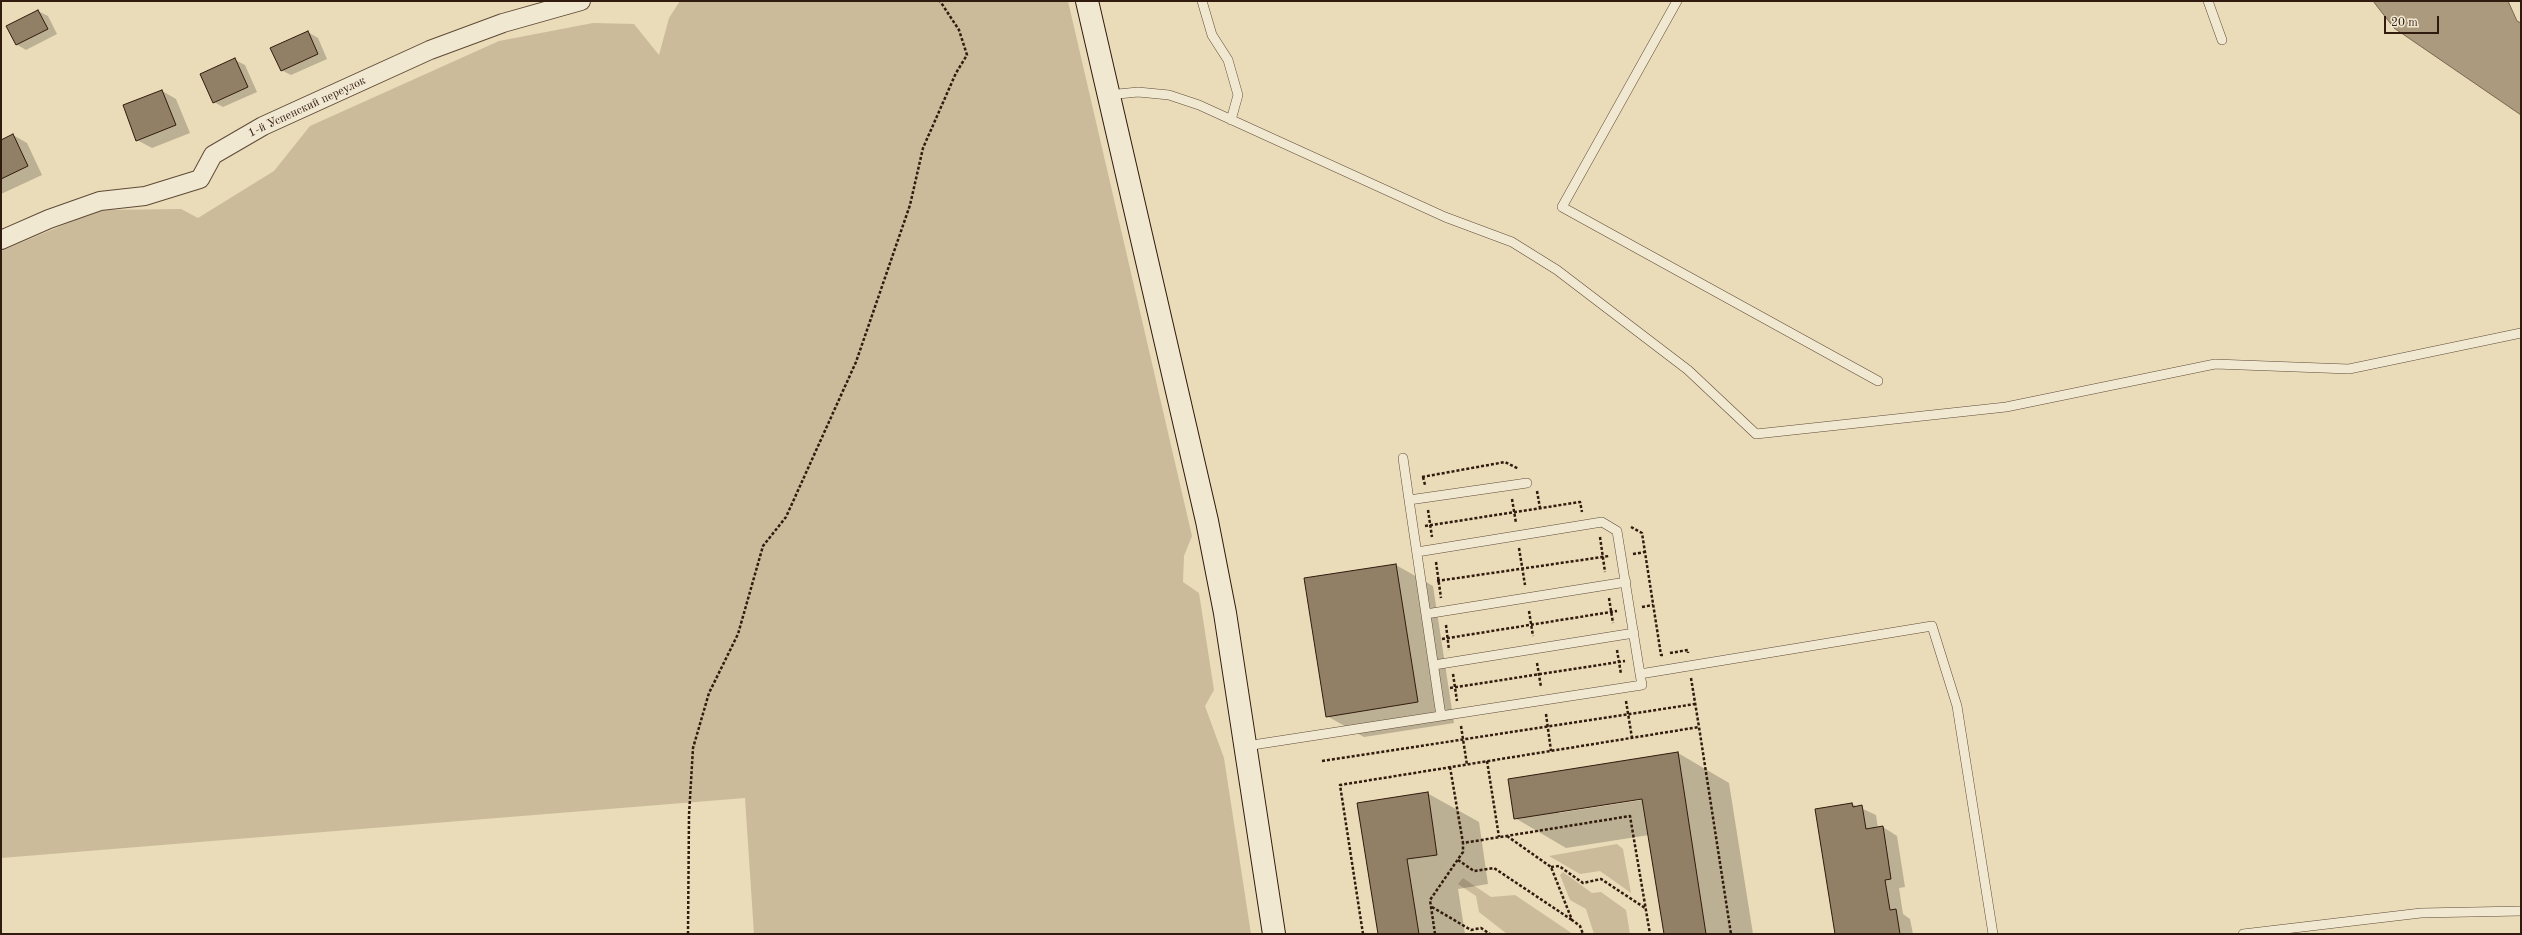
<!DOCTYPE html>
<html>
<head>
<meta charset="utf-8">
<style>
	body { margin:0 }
	#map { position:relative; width:2522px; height:935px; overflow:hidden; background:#eadcb8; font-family:"Old Standard TT",serif }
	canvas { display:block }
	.frame { position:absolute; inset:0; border:2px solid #311a0e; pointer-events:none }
	.scale { position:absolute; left:2384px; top:16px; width:55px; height:18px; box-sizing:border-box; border:2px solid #311a0e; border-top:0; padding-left:5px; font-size:12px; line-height:14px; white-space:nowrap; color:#311a0e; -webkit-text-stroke:3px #f1e8d1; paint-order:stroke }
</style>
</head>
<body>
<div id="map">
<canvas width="2522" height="935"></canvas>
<div class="frame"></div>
<div class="scale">20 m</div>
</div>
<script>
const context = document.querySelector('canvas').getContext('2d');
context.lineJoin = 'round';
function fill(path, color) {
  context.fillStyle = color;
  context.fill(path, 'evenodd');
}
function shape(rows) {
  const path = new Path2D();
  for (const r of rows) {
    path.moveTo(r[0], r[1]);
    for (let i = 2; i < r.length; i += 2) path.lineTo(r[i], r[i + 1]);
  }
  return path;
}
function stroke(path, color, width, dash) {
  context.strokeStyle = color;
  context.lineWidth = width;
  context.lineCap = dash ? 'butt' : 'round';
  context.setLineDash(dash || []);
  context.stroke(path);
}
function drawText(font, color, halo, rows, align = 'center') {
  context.font = font + ' "Old Standard TT",serif';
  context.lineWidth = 3.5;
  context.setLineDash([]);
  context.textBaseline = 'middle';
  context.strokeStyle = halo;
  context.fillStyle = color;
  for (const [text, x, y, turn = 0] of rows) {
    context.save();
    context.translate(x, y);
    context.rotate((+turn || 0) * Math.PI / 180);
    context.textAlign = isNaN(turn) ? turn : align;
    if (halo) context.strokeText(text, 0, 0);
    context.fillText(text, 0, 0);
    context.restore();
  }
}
fill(shape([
	[680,1,1068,1,1192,536,1184,556,1183,582,1199,593,1214,690,1205,706,1224,758,1251,934,754,934,745,798,1,858,1,251,99,210,181,209,198,218,274,171,310,126,499,41,593,23,634,24,659,55,669,18],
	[1617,844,1623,849,1631,893,1600,871,1580,874,1549,856],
	[1563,872,1592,893,1601,892,1626,910,1630,934,1594,934,1586,909,1570,900,1560,875],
	[1463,878,1491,897,1515,895,1573,934,1507,934,1479,912,1476,896,1458,884]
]), '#cbbb9b');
const water = shape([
	[2373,1,2508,1,2517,21,2521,23,2521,115,2394,28,2373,1]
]);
fill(water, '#ab9a7e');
stroke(water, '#7a6751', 1);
fill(shape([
	[38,11,48,16,57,34,26,50,16,44],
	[308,32,318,38,327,59,291,75,281,70],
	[235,60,245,65,257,92,223,107,214,102],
	[162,91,176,99,190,133,152,148,137,140],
	[13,135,27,143,42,175,1,194,1,141],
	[1396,565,1433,586,1454,723,1364,737,1327,716],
	[1678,753,1729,783,1753,934,1665,934,1649,835,1566,848,1515,818],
	[1647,797,1648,799,1559,813,1559,811],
	[1427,793,1479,822,1488,884,1458,889,1465,934,1379,934],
	[1852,804,1876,815,1878,828,1883,827,1897,836,1905,887,1899,888,1903,914,1910,919,1913,934,1836,934]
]), '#0003');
const building = shape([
	[38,10,48,29,16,45,6,26,38,10],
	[308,31,318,54,281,71,270,48,308,31],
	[235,58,248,87,213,103,200,74,235,58],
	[162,90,176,125,136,141,123,105,162,90],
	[13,134,28,166,1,179,1,140,13,134],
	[1396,564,1418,702,1326,717,1304,578,1396,564],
	[1678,752,1706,934,1664,934,1642,799,1514,819,1508,779,1678,752],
	[1428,792,1437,855,1407,859,1419,934,1378,934,1357,803,1428,792],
	[1852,803,1853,807,1862,805,1866,829,1883,826,1891,879,1885,880,1890,910,1896,909,1900,934,1835,934,1815,809,1852,803]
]);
fill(building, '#917f66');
stroke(building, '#311a0e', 1);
const lane = shape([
	[1202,1,1212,35,1228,60,1238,95,1231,120],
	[1677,1,1562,207,1878,381],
	[2208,1,2222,40],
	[1108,95,1138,92,1169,95,1199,105,1445,217,1512,242,1557,270,1688,370,1756,434,2006,407,2215,364,2349,369,2521,333],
	[1403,458,1409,500],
	[1417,552,1602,522,1617,531,1640,674],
	[1426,614,1626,582],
	[1434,665,1634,633],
	[1441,716,1409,500,1527,483],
	[1246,746,1642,685,1640,674,1932,626,1957,706,1993,934],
	[2243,934,2421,913,2521,911]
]);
const street = shape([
	[1,240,49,219,100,201,145,196,200,179,213,155,263,126,430,50,503,23,581,1]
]);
const secondary = shape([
	[1087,1,1207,521,1225,613,1274,934]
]);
stroke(lane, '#5f4a38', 10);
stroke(street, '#5f4a38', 20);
stroke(secondary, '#311a0e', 24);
stroke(shape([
	[1422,477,1505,462,1519,469],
	[1423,477,1425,485],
	[1537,491,1540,508],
	[1512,499,1516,523],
	[1428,510,1432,537],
	[1425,526,1580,502,1582,512],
	[1631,527,1642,533,1661,655,1664,655],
	[1600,537,1605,572],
	[1519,548,1525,585],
	[1633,554,1645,552],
	[1436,562,1441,598],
	[1437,581,1609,556],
	[1609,598,1613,623],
	[1642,607,1653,605],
	[1529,611,1533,636],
	[1446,625,1449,650],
	[1442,639,1617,611],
	[1617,650,1621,674],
	[1670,653,1688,650,1688,653],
	[1537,663,1541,687],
	[1453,674,1457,701],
	[1691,678,1699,727],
	[1450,688,1625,661],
	[1626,701,1632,738],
	[1546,714,1551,751],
	[1461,726,1467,765],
	[1322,761,1695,704],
	[1487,761,1499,837],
	[1450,767,1463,843,1630,816,1650,934],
	[1507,836,1551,867,1572,920,1580,926,1583,934],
	[1458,860,1474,871,1494,868,1572,920],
	[1551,867,1559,866,1583,883,1601,879,1645,908],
	[1432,907,1471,930,1481,928,1490,934],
	[688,934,689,815,693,748,709,693,738,634,763,546,786,517,856,362,910,205,923,148,956,73,967,55,959,30,940,1],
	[1363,934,1340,785,1699,727,1731,934],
	[1435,934,1430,900,1463,852,1463,843]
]), '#311a0e', 2.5, [3, 2]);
stroke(lane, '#f1e8d1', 9);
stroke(street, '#f1e8d1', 18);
stroke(secondary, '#f1e8d1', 22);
drawText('12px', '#311a0e', '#f1e8d1', [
	["1-й Успенский переулок",307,107,-25]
]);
</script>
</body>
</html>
